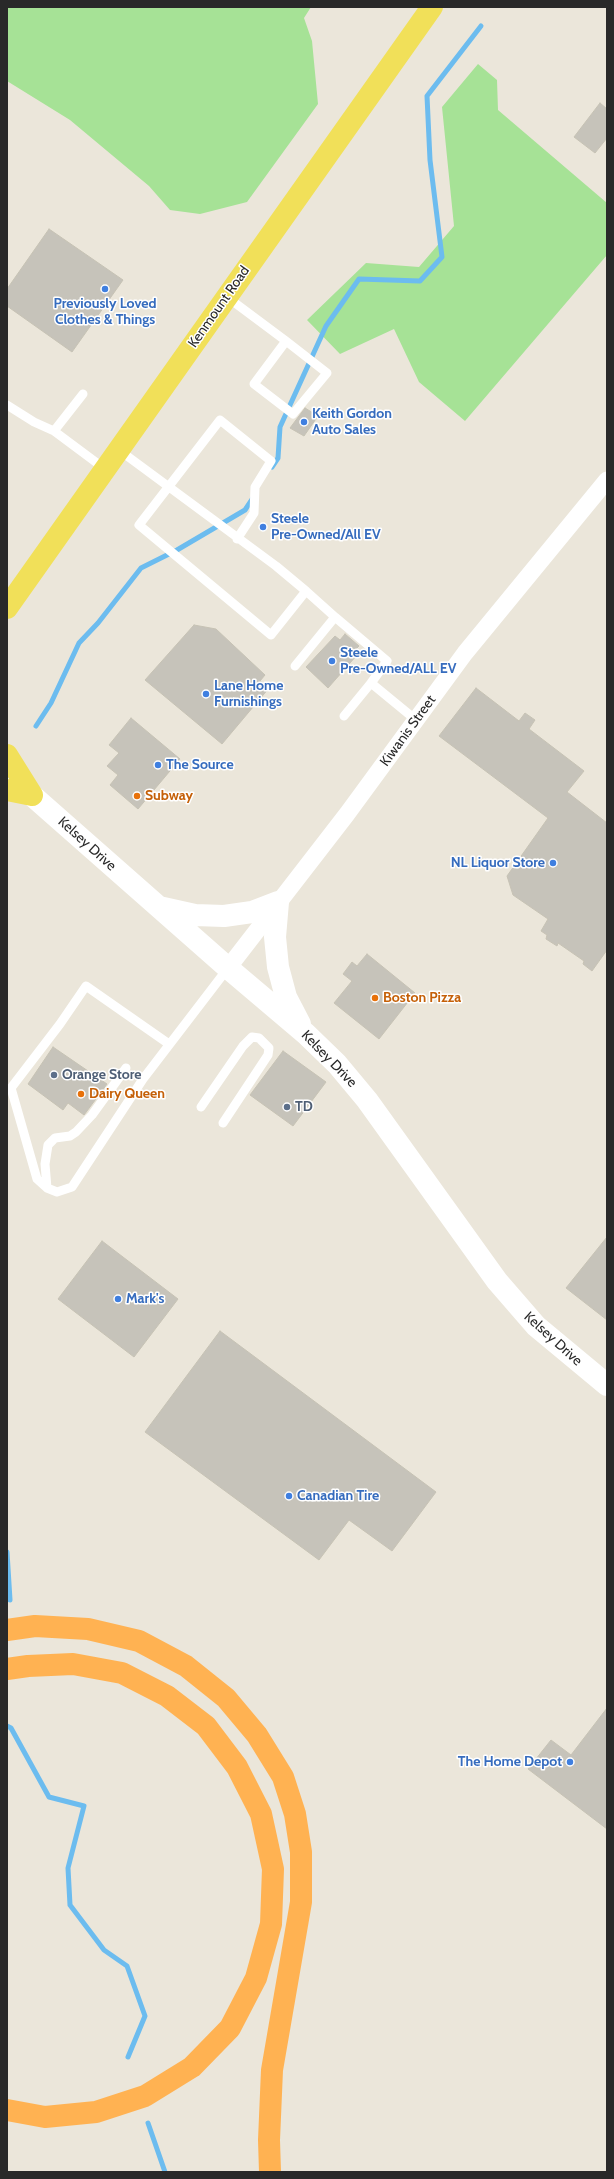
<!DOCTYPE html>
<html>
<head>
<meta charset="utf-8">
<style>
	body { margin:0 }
	#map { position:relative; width:614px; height:2179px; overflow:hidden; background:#ebe6da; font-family:Cabin,sans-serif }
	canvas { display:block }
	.frame { position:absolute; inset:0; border:8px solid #292929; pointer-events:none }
</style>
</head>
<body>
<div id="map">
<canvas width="614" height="2179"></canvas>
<div class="frame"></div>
</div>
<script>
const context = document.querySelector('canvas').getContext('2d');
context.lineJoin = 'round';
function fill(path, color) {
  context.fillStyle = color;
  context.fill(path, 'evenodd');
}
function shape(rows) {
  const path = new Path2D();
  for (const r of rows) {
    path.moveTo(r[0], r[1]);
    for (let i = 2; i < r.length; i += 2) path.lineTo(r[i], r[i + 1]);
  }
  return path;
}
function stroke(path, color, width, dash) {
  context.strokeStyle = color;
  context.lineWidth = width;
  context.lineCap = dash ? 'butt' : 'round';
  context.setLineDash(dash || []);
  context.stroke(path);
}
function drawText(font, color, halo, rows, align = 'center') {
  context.font = font + ' Cabin,sans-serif';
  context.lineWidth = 3;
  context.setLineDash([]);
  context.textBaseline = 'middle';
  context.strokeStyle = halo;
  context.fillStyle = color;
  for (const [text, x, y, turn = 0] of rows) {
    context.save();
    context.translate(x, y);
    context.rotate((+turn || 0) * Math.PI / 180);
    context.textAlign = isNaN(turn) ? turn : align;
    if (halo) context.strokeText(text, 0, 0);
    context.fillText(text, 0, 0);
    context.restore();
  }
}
fill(shape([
	[7,7,311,7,304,18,312,41,318,104,247,202,200,214,170,210,149,186,70,120,7,81],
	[478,64,497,80,498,110,607,203,607,255,465,421,419,382,394,329,340,354,307,320,366,263,419,267,454,226,442,107]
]), '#a6e296');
stroke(shape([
	[272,467,278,458,280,427,326,326,359,279,420,281,442,257,430,160,427,96,481,26],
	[36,726,51,703,79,643,98,623,141,568,177,550,245,510,253,498],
	[7,1552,10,1600],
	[7,1726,11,1728,49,1797,84,1806,68,1868,70,1905,104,1950,127,1966,145,2016,128,2057],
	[148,2123,165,2172]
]), '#6cbcef', 5);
const building = shape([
	[600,103,607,109,607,138,595,153,574,137,600,103],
	[49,229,123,280,72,352,7,306,7,289,49,229],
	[305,408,318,416,304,436,290,428,305,408],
	[194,625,216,629,265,675,260,681,269,688,222,744,145,680,194,625],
	[345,634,359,646,353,652,357,655,328,688,306,667,335,636,340,640,345,634],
	[476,688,519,721,525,713,535,720,529,729,584,771,567,792,607,823,607,950,592,971,583,964,584,961,558,943,557,946,546,939,547,935,541,931,548,919,513,895,507,876,548,818,439,736,476,688],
	[131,718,180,759,138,809,110,785,118,775,107,766,119,753,109,745,131,718],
	[367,954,415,993,379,1039,334,1003,352,981,343,974,352,962,357,966,367,954],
	[53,1047,107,1084,84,1115,68,1103,63,1110,28,1084,53,1047],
	[283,1051,326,1082,293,1126,250,1095,283,1051],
	[607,1237,607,1320,566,1288,607,1237],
	[102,1241,178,1299,134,1357,58,1299,102,1241],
	[220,1331,436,1492,392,1551,349,1520,319,1560,145,1432,220,1331],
	[607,1708,607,1829,528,1769,551,1740,571,1755,607,1708]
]);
fill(building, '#c6c3ba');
stroke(building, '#c6c2b4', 1);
stroke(shape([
	[227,297,286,341,327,373,293,414,254,384,286,341],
	[83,394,54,431,105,469],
	[7,405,34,422,54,431],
	[119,450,276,566,306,591],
	[237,539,254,513,255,487,271,461,220,420,139,525,271,635,306,591,335,617],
	[295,666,335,617,387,661,371,683,416,720],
	[344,716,371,683],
	[169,1044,86,986,60,1024,11,1088,37,1179,47,1188,57,1192,72,1187,143,1079,228,968],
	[201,1107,243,1046,252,1037,259,1038,269,1048,268,1055,223,1123],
	[47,1188,45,1164,48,1145,55,1138,70,1136,76,1132,92,1115,126,1068]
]), '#fff', 9);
stroke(shape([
	[228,968,347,814,465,653,607,480]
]), '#fff', 17);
stroke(shape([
	[18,783,228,968,306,1034,337,1064,367,1100,497,1281,536,1326,607,1385],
	[159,907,195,915,224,916,252,912,278,902,275,937,278,967,286,997,300,1024]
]), '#fff', 22);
stroke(shape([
	[7,608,432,7],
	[7,755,32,795],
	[7,790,32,795]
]), '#f1e059', 22);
stroke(shape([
	[7,1630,35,1626,88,1629,139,1641,186,1666,226,1698,257,1735,283,1777,295,1814,301,1852,301,1902,272,2070,269,2140,270,2172],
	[7,1669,28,1666,73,1664,122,1673,167,1696,206,1726,237,1767,261,1814,273,1869,271,1924,256,1978,230,2028,192,2067,145,2096,96,2112,45,2117,7,2110]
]), '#ffb252', 22);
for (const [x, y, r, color] of [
	[105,289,4,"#3f7fe0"],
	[304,422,4,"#3f7fe0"],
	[263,527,4,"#3f7fe0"],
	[332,661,4,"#3f7fe0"],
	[206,694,4,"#3f7fe0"],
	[158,765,4,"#3f7fe0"],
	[137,796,4,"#e8710a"],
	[553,863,4,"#3f7fe0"],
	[375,998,4,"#e8710a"],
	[54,1075,4,"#5c6f8a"],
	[81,1094,4,"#e8710a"],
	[287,1107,4,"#5c6f8a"],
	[118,1299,4,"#3f7fe0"],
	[289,1496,4,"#3f7fe0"],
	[570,1762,4,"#3f7fe0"]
]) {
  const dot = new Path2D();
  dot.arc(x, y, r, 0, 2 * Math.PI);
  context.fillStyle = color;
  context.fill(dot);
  stroke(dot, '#fff', 1.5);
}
drawText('bold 14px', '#366cbe', '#fff', [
	["Previously Loved",105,304,"center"],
	["Clothes & Things",105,320,"center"],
	["Keith Gordon",312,414],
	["Auto Sales",312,430],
	["Steele",271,519],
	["Pre-Owned/All EV",271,535],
	["Steele",340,653],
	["Pre-Owned/ALL EV",340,669],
	["Lane Home",214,686],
	["Furnishings",214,702],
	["The Source",166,765],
	["NL Liquor Store",545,863,"right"],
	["Mark's",126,1299],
	["Canadian Tire",297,1496],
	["The Home Depot",562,1762,"right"]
], 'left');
drawText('14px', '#292929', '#fff', [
	["Kenmount Road",219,307,-55],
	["Kiwanis Street",408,731,-54],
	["Kelsey Drive",87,844,42],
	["Kelsey Drive",329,1059,46],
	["Kelsey Drive",553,1339,42]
]);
drawText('bold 14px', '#c56008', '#fff', [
	["Subway",145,796],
	["Boston Pizza",383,998],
	["Dairy Queen",89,1094]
], 'left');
drawText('bold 14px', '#4e5e75', '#fff', [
	["Orange Store",62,1075],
	["TD",295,1107]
], 'left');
</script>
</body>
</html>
